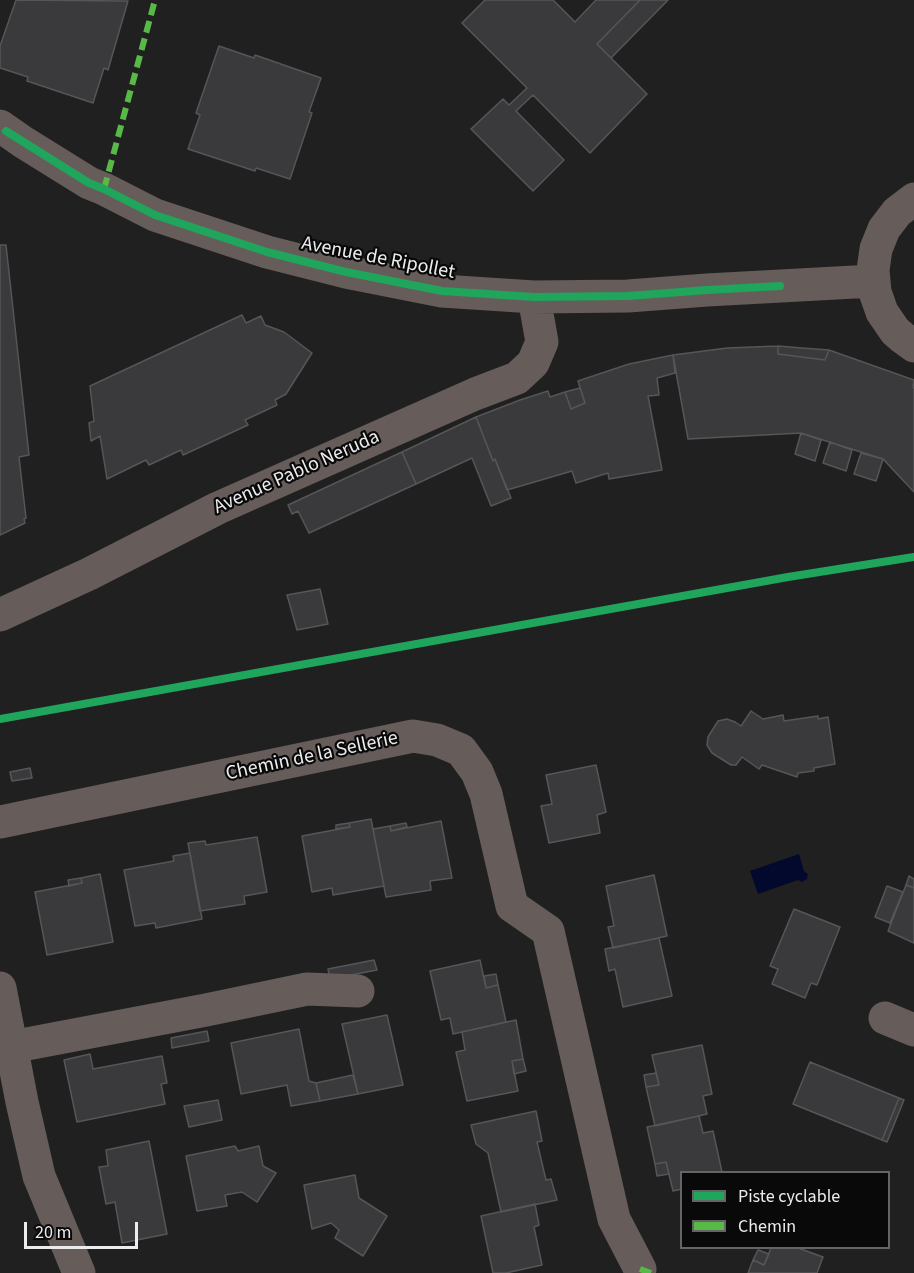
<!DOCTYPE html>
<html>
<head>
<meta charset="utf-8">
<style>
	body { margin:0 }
	#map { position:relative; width:914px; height:1273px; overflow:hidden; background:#202021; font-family:"Source Sans 3",sans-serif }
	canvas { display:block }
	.legend { position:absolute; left:680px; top:1171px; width:210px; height:78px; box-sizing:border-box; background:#09090a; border:2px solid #646365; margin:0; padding:8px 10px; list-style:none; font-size:18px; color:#ecebee }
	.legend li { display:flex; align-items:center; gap:12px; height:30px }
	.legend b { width:30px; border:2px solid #646365 }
	.scale { position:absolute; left:24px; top:1222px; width:114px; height:27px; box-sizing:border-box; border:3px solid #ecebee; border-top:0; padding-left:8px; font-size:18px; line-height:21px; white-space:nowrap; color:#ecebee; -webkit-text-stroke:4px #09090a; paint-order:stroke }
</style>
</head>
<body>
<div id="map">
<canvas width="914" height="1273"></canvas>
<ul class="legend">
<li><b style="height:8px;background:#20a55d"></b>Piste cyclable</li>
<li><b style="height:8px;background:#58b947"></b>Chemin</li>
</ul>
<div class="scale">20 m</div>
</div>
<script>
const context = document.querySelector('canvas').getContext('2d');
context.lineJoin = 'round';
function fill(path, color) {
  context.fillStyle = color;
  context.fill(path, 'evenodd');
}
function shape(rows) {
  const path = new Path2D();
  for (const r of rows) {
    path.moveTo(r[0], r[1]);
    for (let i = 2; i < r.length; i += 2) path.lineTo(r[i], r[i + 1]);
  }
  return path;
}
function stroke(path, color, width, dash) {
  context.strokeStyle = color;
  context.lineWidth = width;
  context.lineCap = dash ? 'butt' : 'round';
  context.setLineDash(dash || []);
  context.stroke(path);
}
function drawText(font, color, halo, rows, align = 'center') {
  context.font = font + ' "Source Sans 3",sans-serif';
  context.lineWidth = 4.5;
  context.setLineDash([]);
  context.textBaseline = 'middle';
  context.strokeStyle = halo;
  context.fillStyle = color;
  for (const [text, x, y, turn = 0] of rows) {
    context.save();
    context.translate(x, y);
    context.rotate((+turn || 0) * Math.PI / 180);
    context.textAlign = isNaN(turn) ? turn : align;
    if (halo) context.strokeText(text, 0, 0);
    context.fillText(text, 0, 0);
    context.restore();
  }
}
fill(shape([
	[799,854,804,871,808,874,807,879,802,882,798,880,758,894,750,871]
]), '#03092c');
const building = shape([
	[16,0,128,1,108,70,104,68,93,103,27,81,28,77,0,68,0,46,16,0],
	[485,0,553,0,575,22,596,0,640,0,597,44,647,94,590,153,533,95,516,111,564,160,533,191,471,129,503,99,509,105,527,88,462,23,485,0],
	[640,0,668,0,611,58,597,44,640,0],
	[219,46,254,58,255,55,321,78,309,112,312,113,290,179,256,168,255,171,188,149,200,115,196,113,219,46],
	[0,245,6,245,29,455,19,457,26,518,24,519,25,523,0,535,0,245],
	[242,315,246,323,261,316,265,325,284,332,312,353,286,394,275,400,277,405,245,420,248,425,183,455,181,450,149,465,146,460,107,479,100,436,91,441,89,423,94,421,90,386,242,315],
	[778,346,802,348,829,350,825,360,778,354,778,346],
	[778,346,778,354,825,360,829,350,914,380,913,387,914,389,914,492,883,459,801,433,688,439,673,355,727,348,778,346],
	[673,355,675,373,657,378,659,395,648,396,662,470,609,479,608,473,576,483,572,471,507,490,495,459,493,461,476,417,520,400,548,391,550,397,565,392,571,409,585,403,578,381,629,364,673,355],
	[580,388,585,403,571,409,565,392,580,388],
	[476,417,493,461,495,459,511,498,491,506,472,458,416,484,402,452,476,417],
	[801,433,821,440,815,461,795,454,801,433],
	[830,442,852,450,846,471,823,463,830,442],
	[402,452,416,484,309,533,298,511,292,514,288,505,402,452],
	[861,453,883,459,876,481,854,474,861,453],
	[320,589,328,624,297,630,287,595,320,589],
	[751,711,763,719,783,715,784,721,818,716,818,719,828,717,835,764,814,768,814,771,798,773,797,777,762,765,759,769,742,757,736,765,731,765,712,753,707,745,708,737,718,721,727,719,735,722,741,726,751,711],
	[596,765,606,812,597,815,600,833,549,843,541,806,552,804,546,775,596,765],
	[30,768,32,778,12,781,10,772,30,768],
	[371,819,384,886,333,895,332,888,312,892,302,836,350,827,349,823,371,819],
	[441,821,452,878,430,881,431,890,386,897,373,829,390,826,391,831,441,821],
	[349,823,350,827,336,829,336,825,349,823],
	[406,823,407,827,391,831,390,826,406,823],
	[257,837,267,892,244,896,245,904,200,911,188,843,205,841,206,845,257,837],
	[190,853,202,919,156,928,155,923,135,926,124,870,174,861,173,856,190,853],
	[100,874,113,942,47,955,35,892,82,883,81,878,100,874],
	[654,875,667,936,613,948,608,927,614,926,606,886,654,875],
	[909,876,914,879,914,888,906,885,909,876],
	[81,878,82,883,69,886,68,880,81,878],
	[906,885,914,888,914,943,888,931,906,885],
	[887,886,903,892,890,923,875,917,887,886],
	[794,909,840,927,817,985,811,983,805,998,772,984,778,969,770,966,794,909],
	[659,938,672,996,623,1007,615,969,609,971,605,949,659,938],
	[374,960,377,970,330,979,328,969,374,960],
	[480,960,486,988,498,985,506,1022,453,1034,450,1018,441,1020,430,971,480,960],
	[496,974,498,985,486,988,484,976,496,974],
	[387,1015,403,1085,358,1094,342,1024,387,1015],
	[516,1020,523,1059,512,1061,518,1091,467,1101,456,1052,465,1050,462,1032,516,1020],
	[299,1029,309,1081,316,1083,320,1101,291,1106,287,1085,241,1094,231,1043,299,1029],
	[207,1031,209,1041,172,1048,171,1038,207,1031],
	[702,1045,712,1094,703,1096,707,1114,655,1126,646,1087,659,1085,652,1055,702,1045],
	[90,1054,93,1069,162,1056,167,1083,161,1084,165,1104,77,1122,64,1060,90,1054],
	[523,1059,526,1071,514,1074,512,1061,523,1059],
	[810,1062,899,1098,882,1140,793,1104,810,1062],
	[656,1073,659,1085,646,1087,644,1075,656,1073],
	[353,1075,358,1094,320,1101,316,1083,353,1075],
	[899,1098,904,1100,887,1142,882,1140,899,1098],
	[218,1100,222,1120,189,1127,184,1106,218,1100],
	[536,1111,542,1141,537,1142,546,1180,551,1179,557,1200,501,1212,488,1153,476,1144,471,1125,536,1111],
	[699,1116,703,1133,713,1131,722,1172,682,1172,682,1189,673,1191,666,1162,655,1164,647,1127,699,1116],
	[149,1141,167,1234,122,1243,115,1202,106,1204,99,1167,108,1166,106,1150,149,1141],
	[235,1146,238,1151,259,1146,263,1166,276,1173,257,1202,242,1192,225,1195,227,1206,197,1211,186,1156,235,1146],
	[666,1162,669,1174,657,1176,655,1164,666,1162],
	[355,1175,359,1198,387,1216,363,1256,335,1238,339,1230,331,1223,312,1229,304,1185,355,1175],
	[535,1204,539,1225,534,1227,542,1265,506,1273,493,1273,481,1216,535,1204],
	[771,1248,798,1248,823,1257,817,1273,748,1273,753,1260,764,1265,771,1248],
	[758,1250,769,1254,764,1265,753,1260,758,1250]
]);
fill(building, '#3a3a3c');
stroke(building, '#565557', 1.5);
stroke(shape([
	[0,126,23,142,89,183,104,189,155,215,267,252,346,272,442,291,534,297,628,296,707,290,873,281],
	[914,199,897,212,884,229,876,249,873,270,875,292,882,312,895,331,903,338,914,346],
	[0,615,89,574,218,508,475,394,517,378,533,363,542,342,534,297],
	[0,822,413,736,437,740,461,750,477,772,486,794,512,906,548,931,614,1219,640,1269],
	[0,988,22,1102,39,1176,79,1273],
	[885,1018,914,1030],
	[11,1047,206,1010,307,989,358,991]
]), '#665c59', 33);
stroke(shape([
	[104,189,155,0],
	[640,1269,651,1273]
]), '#58b947', 6, [12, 6]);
stroke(shape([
	[6,131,89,183,104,189,155,215,267,252,346,272,442,291,534,297,628,296,707,290,780,286],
	[0,719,788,577,914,557]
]), '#20a55d', 8);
drawText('20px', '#ecebee', '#09090a', [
	["Avenue de Ripollet",378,259,11],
	["Avenue Pablo Neruda",297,473,-24],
	["Chemin de la Sellerie",312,757,-12]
]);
</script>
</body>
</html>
